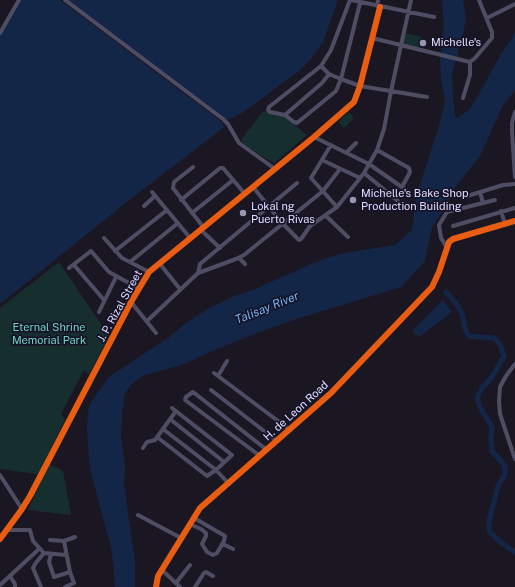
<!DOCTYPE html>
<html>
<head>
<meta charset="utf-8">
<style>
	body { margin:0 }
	canvas { display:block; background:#1a1723 }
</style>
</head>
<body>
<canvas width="515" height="587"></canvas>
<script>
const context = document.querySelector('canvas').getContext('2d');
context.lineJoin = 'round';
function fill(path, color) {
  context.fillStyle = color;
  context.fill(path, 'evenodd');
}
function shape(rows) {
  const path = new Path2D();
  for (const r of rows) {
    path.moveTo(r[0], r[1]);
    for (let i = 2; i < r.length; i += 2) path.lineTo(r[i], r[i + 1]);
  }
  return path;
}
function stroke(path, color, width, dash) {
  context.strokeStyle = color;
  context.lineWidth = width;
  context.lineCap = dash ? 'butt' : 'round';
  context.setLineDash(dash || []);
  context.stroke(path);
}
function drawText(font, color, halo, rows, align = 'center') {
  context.font = font + ' "Public Sans",sans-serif';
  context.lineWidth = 3.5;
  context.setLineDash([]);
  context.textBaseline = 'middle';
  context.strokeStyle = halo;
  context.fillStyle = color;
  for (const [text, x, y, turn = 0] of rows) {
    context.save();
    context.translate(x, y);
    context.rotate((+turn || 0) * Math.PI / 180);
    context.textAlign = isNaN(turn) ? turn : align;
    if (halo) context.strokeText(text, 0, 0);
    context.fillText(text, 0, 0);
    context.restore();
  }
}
fill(shape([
	[404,33,422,37,419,48,402,44],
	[263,111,285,117,307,135,274,163,246,146,241,140],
	[349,112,354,118,344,128,338,122],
	[59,262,109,336,89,374,84,370,61,414,65,420,38,474,0,469,0,308],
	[49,464,63,471,71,515,28,510]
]), '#172e2f');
fill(shape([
	[20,0,60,0,218,119,224,126,223,128,128,201,0,304,0,35],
	[68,0,338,0,323,42,309,61,300,70,242,113,228,120],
	[442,0,463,0,466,20,462,38,458,41,458,53,452,73,453,100,455,116,457,118,469,110,478,96,502,52,511,40,515,32,515,90,502,107,480,156,456,186,447,204,432,227,425,261,401,287,299,318,254,334,210,352,184,364,142,376,132,384,125,393,122,414,121,436,125,465,124,484,135,564,135,587,115,587,114,569,111,547,91,473,89,459,87,427,89,405,109,377,168,338,186,323,211,307,224,301,234,296,253,290,316,262,339,254,395,245,411,231,413,225,416,197,438,129,445,102,441,78,440,59,444,25],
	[443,300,452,312,419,337,412,331]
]), '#142647');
stroke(shape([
	[446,292,456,303,462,314,465,329,469,336,494,338,500,344,504,356,492,377,482,388,477,398,481,409,492,427,491,440,492,451,505,466,505,474,498,486,489,521,489,531,500,542,515,552]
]), '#142647', 5);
stroke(shape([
	[65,0,223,119,228,124,239,143,275,169],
	[351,0,434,17],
	[360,3,341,79,360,86,427,97],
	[377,6,378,0],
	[487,18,515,4],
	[0,33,19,0],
	[372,38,470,62],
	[470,62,475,58,492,38,492,32,479,0],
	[321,66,329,74,341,79,336,91,297,123,294,122,285,115,270,112,268,110,269,107,321,66,331,50,350,0],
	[463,98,470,75,470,62],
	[515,112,512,123,512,132,515,177],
	[285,115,322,83,329,74],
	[314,137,369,164,406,190],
	[331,145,311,178,337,207],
	[377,150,409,168,410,172,402,187],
	[347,152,356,143],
	[322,160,360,178],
	[193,167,174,182,173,188,204,228],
	[364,173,398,201],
	[253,187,282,223,299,240,301,239,310,226,337,207,364,173,377,150,384,129,391,91,411,0],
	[152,192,191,239],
	[480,192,483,203],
	[464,197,503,185,515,184],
	[181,200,220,168,223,168,245,194],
	[144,206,155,196],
	[501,211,505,224],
	[192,213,233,180],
	[326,216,348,237],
	[453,226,515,208],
	[201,230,220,248],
	[104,238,122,258,149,272],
	[446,246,441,238,439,225,447,212,495,200],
	[115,251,167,210],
	[239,258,245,264],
	[130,262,178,223],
	[160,264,180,289],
	[74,265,104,300],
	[69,268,91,251,109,272,138,288],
	[198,273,236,259,244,255,323,191,340,169],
	[131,302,156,333],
	[99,312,116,277],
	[147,321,198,273,200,264,297,183],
	[515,364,506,376,500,387,499,401,500,414,515,459],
	[214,373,290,430],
	[218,376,227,361],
	[211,390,277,441],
	[170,419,224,462],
	[163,429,216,470,229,484],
	[157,437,207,476,216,470,232,455,172,408],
	[143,448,147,442,155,440,176,411],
	[260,456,185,400,186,397,193,392,267,450],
	[0,475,22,509],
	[138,515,181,538],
	[190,524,201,529,206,533,206,536,202,544,207,552,213,555,217,553,224,541,225,536,194,518],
	[6,530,30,530,33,541,44,553,35,564,33,568,41,587],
	[0,539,22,509,30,496,131,302,149,272,314,137,354,102,360,86,380,7],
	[50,540,64,541,70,572,54,577,49,562,51,554],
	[64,541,75,537],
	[223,544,233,549],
	[44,553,66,555],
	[162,570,180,587],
	[10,576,15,584,15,587],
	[176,583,190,565],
	[0,585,39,549],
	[65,587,74,583,70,572],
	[156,587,158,576,200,508,331,393,432,287,439,272,449,242,453,239,515,221],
	[195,587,204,573,206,572,213,576]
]), '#4f4d63', 4);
stroke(shape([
	[0,539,22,509,30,496,131,302,149,272,314,137,354,102,360,86,380,7],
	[156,587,158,576,200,508,331,393,432,287,439,272,449,242,453,239,515,221]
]), '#e95d12', 6);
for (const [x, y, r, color] of [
	[423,43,4,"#9b97b0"],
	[353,200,4,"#9b97b0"],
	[243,213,4,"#9b97b0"]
]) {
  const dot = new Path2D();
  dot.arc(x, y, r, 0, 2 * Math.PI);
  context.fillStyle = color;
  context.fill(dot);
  stroke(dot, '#161228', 1.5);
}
drawText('11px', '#e0dcfc', '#161228', [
	["Michelle's",431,43],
	["Michelle's Bake Shop",361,194],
	["Production Building",361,207],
	["Lokal ng",251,207],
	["Puerto Rivas",251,220]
], 'left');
drawText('11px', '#e0dcfc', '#161228', [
	["J. P. Rizal Street",120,306,-61],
	["H. de Leon Road",296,411,-42]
]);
drawText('11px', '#6cd8bf', '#161228', [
	["Eternal Shrine",49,328],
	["Memorial Park",49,341]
]);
drawText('italic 12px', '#72b6f5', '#161228', [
	["Talisay River",267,308,-22]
]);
</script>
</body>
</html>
